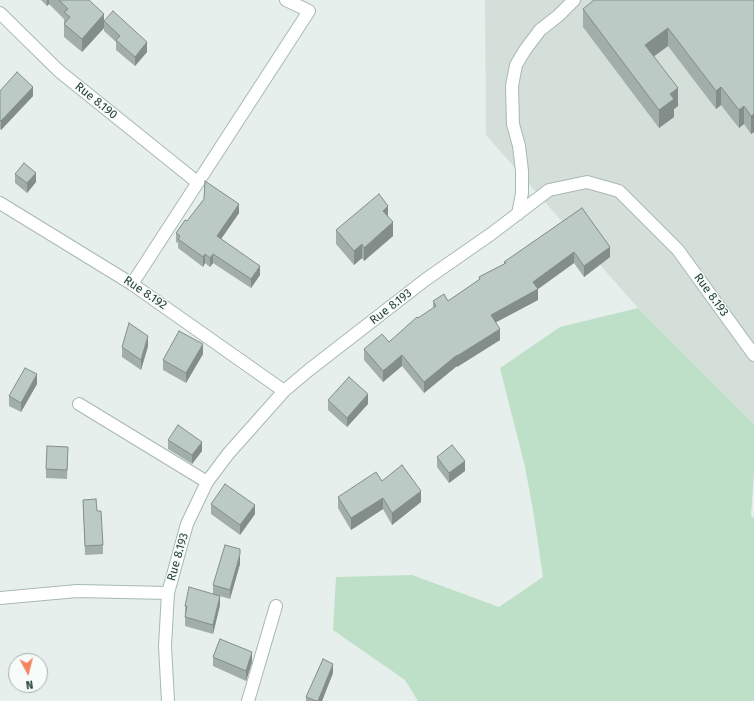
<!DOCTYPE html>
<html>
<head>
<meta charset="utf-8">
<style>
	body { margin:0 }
	#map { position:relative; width:754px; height:701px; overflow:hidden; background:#e6efeb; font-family:"Fira Sans",sans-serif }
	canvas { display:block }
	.north { position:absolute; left:8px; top:653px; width:40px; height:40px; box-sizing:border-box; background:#f7fbf9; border:1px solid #a3b1ad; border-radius:50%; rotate:173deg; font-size:11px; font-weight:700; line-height:16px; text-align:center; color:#24423a }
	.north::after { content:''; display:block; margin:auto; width:14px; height:18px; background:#f4845f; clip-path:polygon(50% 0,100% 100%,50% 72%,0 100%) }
</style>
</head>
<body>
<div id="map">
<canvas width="754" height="701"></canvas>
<div class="north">N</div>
</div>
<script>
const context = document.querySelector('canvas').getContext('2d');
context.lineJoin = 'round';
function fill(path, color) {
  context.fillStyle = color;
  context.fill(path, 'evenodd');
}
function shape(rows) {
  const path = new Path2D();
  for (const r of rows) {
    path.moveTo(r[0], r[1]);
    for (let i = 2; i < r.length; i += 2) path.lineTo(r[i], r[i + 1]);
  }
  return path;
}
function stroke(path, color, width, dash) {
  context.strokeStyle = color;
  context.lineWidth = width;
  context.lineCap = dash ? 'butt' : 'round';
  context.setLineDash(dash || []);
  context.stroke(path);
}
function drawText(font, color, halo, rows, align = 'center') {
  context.font = font + ' "Fira Sans",sans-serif';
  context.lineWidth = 3;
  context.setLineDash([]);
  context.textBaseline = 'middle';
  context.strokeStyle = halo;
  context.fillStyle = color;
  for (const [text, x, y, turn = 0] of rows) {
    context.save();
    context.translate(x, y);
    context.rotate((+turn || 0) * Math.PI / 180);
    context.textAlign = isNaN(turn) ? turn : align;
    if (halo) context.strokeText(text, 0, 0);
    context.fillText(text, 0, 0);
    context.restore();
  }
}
fill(shape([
	[485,0,754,0,754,424,638,308,486,135]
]), '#d4dfda');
fill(shape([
	[638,308,754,424,754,471,751,516,754,518,754,701,418,701,405,680,333,630,336,577,412,575,499,607,543,577,533,510,525,467,500,368,560,327]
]), '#bfe0c8');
const minor = shape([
	[0,13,59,71,197,182],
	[0,203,132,284,284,391],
	[518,214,522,193,522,171,519,146,513,124,512,86,516,65,525,50,540,30,558,16,574,0],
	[132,284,309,11,286,0],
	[79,404,207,482],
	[0,598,77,591,168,593],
	[168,701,165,646,168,593,187,524,207,482,228,454,284,391,309,370,425,280,491,234,549,190,587,182,619,191,678,250,754,355],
	[248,701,276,606]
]);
stroke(minor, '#a8b8b2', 14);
stroke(minor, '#fff', 12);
fill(shape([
	[41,0,89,0,104,20,147,52,135,66,116,50,116,42,104,31,104,28,82,52,64,37,64,19,49,4,47,6],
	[754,0,754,132,751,134,744,124,739,128,721,105,716,109,668,46,654,56,678,106,674,109,674,117,659,128,583,27,583,9],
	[0,91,33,96,1,130,0,129],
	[15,174,36,182,27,193,15,183],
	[582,208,610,257,584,277,574,263,538,289,538,300,496,322,500,340,457,367,457,366,424,393,402,366,383,382,364,360,364,349,389,342,433,308,433,301,448,301,479,280,479,277,504,264,504,262],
	[239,213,221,239,260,275,251,288,213,263,210,267,205,263,203,267,178,248,178,243,176,242,176,233],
	[388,217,393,236,364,261,362,258,354,265,336,244,336,230],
	[148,346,141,370,122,357,122,347],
	[203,354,186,383,163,370,163,360],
	[37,384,21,412,9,406,9,396],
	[328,400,368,404,347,427,328,410],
	[168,440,202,451,192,464,168,449],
	[68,456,67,479,46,478,46,469],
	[437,457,465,471,449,483,437,467],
	[382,481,421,502,392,525,383,509,351,530,338,508,338,497],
	[83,500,97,511,103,545,103,554,85,555],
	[211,504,255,514,240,535,211,514],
	[240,564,230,599,220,596,220,605,213,634,185,626,185,606,213,594,213,585],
	[213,657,252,662,246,681,213,666],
	[333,673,322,701,306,701,306,697]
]), '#a1aea9');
fill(shape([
	[47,0,49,0,49,4,47,6],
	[104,14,104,28,82,52,82,39],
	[668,28,668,46,645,63,645,45],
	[147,42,147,52,135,66,135,57],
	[33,87,33,96,1,130,1,121],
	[721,87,721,105,716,109,716,91],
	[678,88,678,106,674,109,674,117,659,128,659,110,670,94],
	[744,106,744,124,739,128,739,110],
	[754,114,754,132,751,134,751,116],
	[36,173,36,182,27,193,27,183],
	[239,204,239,213,217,245,217,236],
	[388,206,388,220,383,211],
	[393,222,393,236,364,261,364,248],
	[362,244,362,258,354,265,354,251],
	[610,247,610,257,584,277,584,266],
	[574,252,574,263,538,289,538,300,491,325,491,315,533,282],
	[205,254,205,263,203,267,203,257],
	[213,254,213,263,210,267,210,258],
	[260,266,260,275,251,288,251,279],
	[500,329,500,340,457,367,457,356],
	[148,336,148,346,141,370,141,360],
	[203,344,203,354,186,383,186,373],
	[402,355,402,366,383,382,383,371],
	[457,355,457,366,424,393,424,382],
	[37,374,37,384,21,412,21,403],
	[368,394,368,404,347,427,347,418],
	[202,442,202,451,192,464,192,455],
	[465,461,465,471,449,483,449,473],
	[421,491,421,502,392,525,392,513],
	[383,498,383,509,351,530,351,518],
	[255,505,255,514,240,535,240,525],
	[240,554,240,564,230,599,230,590],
	[220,596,220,605,213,634,213,625],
	[252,652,252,662,246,681,246,671],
	[333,664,333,673,322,701,318,701]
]), '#838d89');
const building = shape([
	[59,0,89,0,104,14,82,39,64,24,70,17,64,12,68,9,59,0],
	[594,0,754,0,754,114,751,116,744,106,739,110,721,87,716,91,668,28,645,45,678,88,670,94,674,99,659,110,583,9,594,0],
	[113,11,147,42,135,57,116,40,120,36,104,21,113,11],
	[17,72,33,87,1,121,0,120,0,91,17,72],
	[24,163,36,173,27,183,15,174,24,163],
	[205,181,239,204,217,236,260,266,251,279,213,254,210,258,205,254,203,257,178,239,180,236,176,233,185,220,187,221,204,199,205,181],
	[379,194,388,206,383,211,393,222,364,248,362,244,354,251,336,230,379,194],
	[582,208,610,247,584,266,574,252,533,282,538,289,491,315,500,329,457,356,457,355,424,382,402,355,383,371,364,349,382,334,389,342,417,317,418,318,436,306,433,301,444,294,448,301,480,279,479,277,506,263,504,262,582,208],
	[129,323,148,336,141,360,122,347,129,323],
	[179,331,203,344,186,373,163,360,179,331],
	[25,368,37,374,21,403,9,396,25,368],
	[349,377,368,394,347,418,328,400,349,377],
	[178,425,202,442,192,455,168,440,178,425],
	[452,445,465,461,449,473,437,457,452,445],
	[47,446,68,447,67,470,46,469,47,446],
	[402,465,421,491,392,513,383,498,351,518,338,497,376,472,382,481,402,465],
	[225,484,255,505,240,525,211,504,225,484],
	[96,499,97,511,101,511,103,545,85,546,83,500,96,499],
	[225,545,240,549,240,554,230,590,213,585,225,545],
	[189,587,220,596,213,625,185,617,187,606,185,606,189,587],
	[220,639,252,652,246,671,213,657,220,639],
	[323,659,333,664,318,701,316,701,306,697,323,659]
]);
fill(building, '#bbcac4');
stroke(building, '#838d89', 1);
drawText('12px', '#24423a', '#f7fbf9', [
	["Rue 8.190",96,101,39],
	["Rue 8.192",145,293,34],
	["Rue 8.193",711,295,54],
	["Rue 8.193",391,307,-38],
	["Rue 8.193",178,557,-74]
]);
</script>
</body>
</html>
